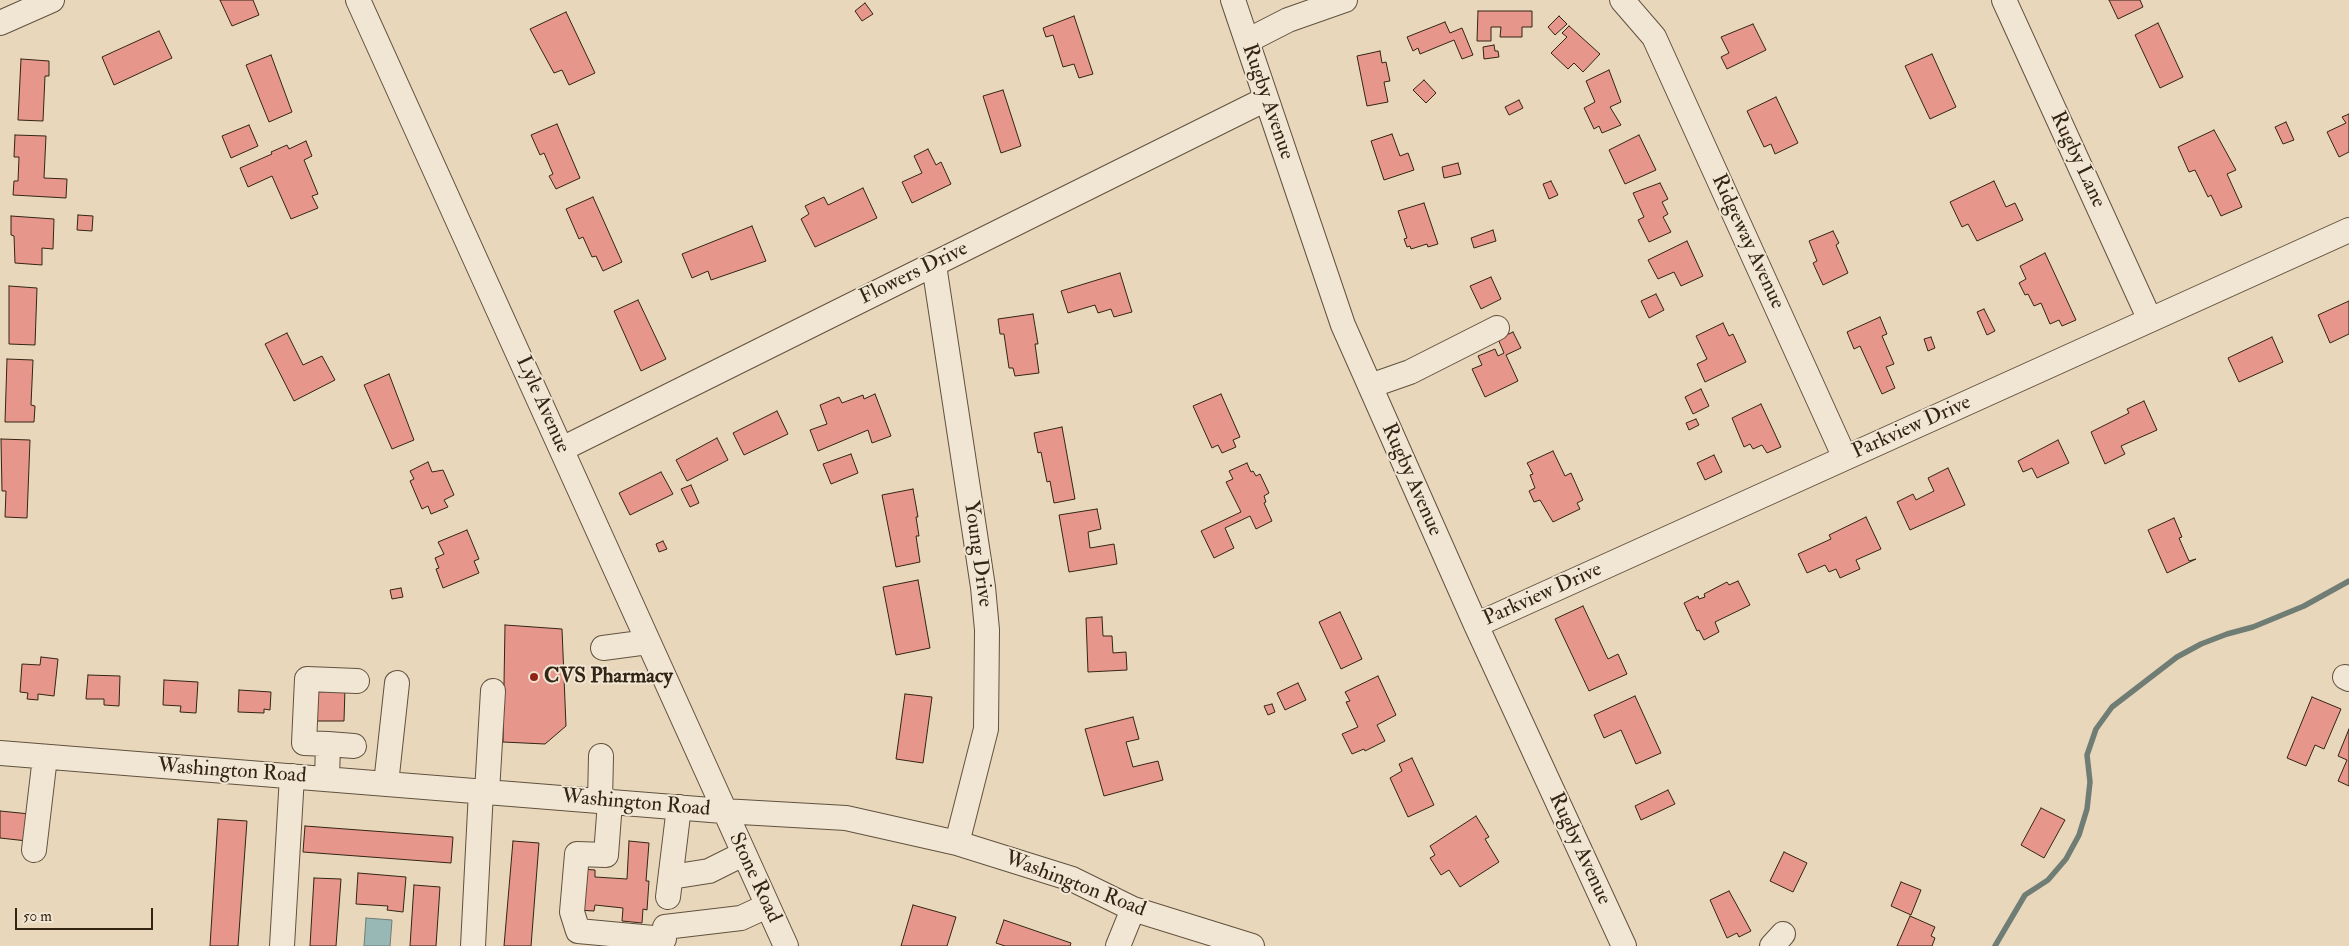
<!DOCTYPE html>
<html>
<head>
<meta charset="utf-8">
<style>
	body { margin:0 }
	#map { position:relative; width:2349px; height:946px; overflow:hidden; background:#e9d7bc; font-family:"IM FELL Double Pica",serif }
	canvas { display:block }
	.scale { position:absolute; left:15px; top:908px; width:138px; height:22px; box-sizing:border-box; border:2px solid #332514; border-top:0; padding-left:6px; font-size:15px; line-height:18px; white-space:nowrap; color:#332514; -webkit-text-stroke:4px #f1e5d3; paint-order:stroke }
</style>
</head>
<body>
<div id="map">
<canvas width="2349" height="946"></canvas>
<div class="scale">50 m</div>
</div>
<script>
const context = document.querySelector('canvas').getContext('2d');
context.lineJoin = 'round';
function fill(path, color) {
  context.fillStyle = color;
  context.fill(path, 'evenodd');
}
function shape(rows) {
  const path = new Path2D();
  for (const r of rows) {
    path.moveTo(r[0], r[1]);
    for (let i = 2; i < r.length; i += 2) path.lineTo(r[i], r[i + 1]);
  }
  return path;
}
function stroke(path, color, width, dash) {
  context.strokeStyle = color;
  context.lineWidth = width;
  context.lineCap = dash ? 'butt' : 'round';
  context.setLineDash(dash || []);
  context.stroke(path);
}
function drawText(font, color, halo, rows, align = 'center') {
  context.font = font + ' "IM FELL Double Pica",serif';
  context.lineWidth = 4;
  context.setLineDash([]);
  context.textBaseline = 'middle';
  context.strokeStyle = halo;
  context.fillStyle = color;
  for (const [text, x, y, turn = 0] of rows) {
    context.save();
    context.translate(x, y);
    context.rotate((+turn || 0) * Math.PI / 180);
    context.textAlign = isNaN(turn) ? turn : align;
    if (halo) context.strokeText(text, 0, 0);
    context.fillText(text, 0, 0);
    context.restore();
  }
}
const water = shape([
	[366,918,392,920,390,946,364,946,366,918]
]);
fill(water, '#98b8b6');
stroke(water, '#707d75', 1);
stroke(shape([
	[1995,946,2025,895,2048,880,2066,859,2079,835,2087,809,2090,782,2087,755,2096,729,2112,707,2177,657,2201,644,2227,634,2253,627,2304,606,2349,581]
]), '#707d75', 5.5);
const building = shape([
	[220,0,253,0,259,15,232,26,220,0],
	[2109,0,2140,0,2143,7,2118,19,2109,0],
	[865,3,873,14,862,21,855,11,865,3],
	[1478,11,1532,11,1532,27,1522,27,1522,37,1500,37,1501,27,1491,27,1491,41,1477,41,1478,11],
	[566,12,595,73,569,85,562,70,554,73,530,29,566,12],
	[1074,16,1093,74,1079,78,1074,64,1063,67,1053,35,1046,37,1043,28,1074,16],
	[1559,16,1567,24,1555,35,1548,27,1559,16],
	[1445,22,1450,33,1462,28,1473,55,1462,59,1454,40,1420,54,1418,48,1413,51,1407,37,1445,22],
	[2158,23,2183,77,2160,88,2135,35,2158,23],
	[1753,24,1766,50,1727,69,1721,57,1729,53,1721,37,1753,24],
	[1569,26,1600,54,1583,72,1574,63,1568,69,1551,53,1567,37,1562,33,1569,26],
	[159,31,172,58,114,85,102,57,159,31],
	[1494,45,1495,51,1498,51,1499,57,1484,59,1483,47,1494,45],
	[1380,51,1382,63,1386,62,1390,81,1384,82,1388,102,1367,106,1357,56,1380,51],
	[1932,54,1956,107,1930,119,1905,66,1932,54],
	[271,55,292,112,269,122,246,65,271,55],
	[21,59,49,61,49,76,45,76,43,121,18,120,21,59],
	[1609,70,1621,102,1610,107,1621,125,1602,133,1599,126,1594,129,1584,108,1595,102,1586,81,1609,70],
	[1424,80,1436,93,1426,103,1413,90,1424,80],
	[1003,90,1021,146,1001,153,983,96,1003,90],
	[1776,97,1798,143,1775,154,1771,144,1764,147,1747,111,1776,97],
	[1519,100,1523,108,1509,115,1505,107,1519,100],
	[2349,114,2349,152,2339,157,2327,132,2346,123,2342,117,2349,114],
	[2286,122,2294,140,2283,144,2275,127,2286,122],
	[557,124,580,178,556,189,549,176,553,174,544,153,540,155,531,135,557,124],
	[249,125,258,146,231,158,222,136,249,125],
	[2214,130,2236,170,2227,174,2242,207,2221,216,2211,195,2208,197,2195,170,2189,172,2178,147,2214,130],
	[1392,134,1400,156,1408,153,1414,170,1384,180,1371,141,1392,134],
	[15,135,46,136,44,178,67,179,66,198,13,195,14,181,18,181,19,157,14,157,15,135],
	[1639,135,1656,170,1625,184,1609,150,1639,135],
	[306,141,312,156,304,160,318,194,312,196,318,208,291,219,272,176,248,187,240,168,272,154,271,152,287,145,289,149,306,141],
	[928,149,936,165,941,162,951,184,912,203,902,182,922,173,914,156,928,149],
	[1458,163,1461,174,1444,178,1442,167,1458,163],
	[1551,181,1558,195,1549,199,1543,184,1551,181],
	[1994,181,2006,207,2015,203,2023,220,1977,241,1968,224,1962,227,1950,202,1994,181],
	[1660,183,1668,199,1662,202,1668,214,1663,217,1671,232,1649,242,1638,220,1644,217,1633,193,1660,183],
	[863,188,877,218,815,247,801,219,809,214,805,206,824,197,828,205,863,188],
	[593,197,622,262,603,271,596,256,592,257,583,237,579,239,566,209,593,197],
	[1424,203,1438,244,1428,247,1427,244,1411,249,1410,246,1407,247,1404,239,1407,238,1398,211,1424,203],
	[78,215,93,216,92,231,77,230,78,215],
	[11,216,54,219,53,249,42,248,42,265,15,263,14,236,11,235,11,216],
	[752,226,766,261,711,280,708,271,692,278,682,254,752,226],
	[1493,230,1496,241,1474,248,1471,238,1493,230],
	[1833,231,1839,243,1836,245,1848,273,1823,285,1813,263,1817,261,1809,241,1833,231],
	[1687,241,1703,276,1681,286,1674,272,1658,279,1648,260,1687,241],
	[2045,253,2076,320,2062,326,2059,320,2050,324,2041,303,2034,306,2028,294,2025,295,2019,283,2026,279,2020,266,2045,253],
	[1120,273,1132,312,1114,317,1111,309,1098,313,1095,305,1068,313,1061,291,1120,273],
	[1491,277,1501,299,1481,309,1470,286,1491,277],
	[9,286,37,288,35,345,9,344,9,286],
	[1656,294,1664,310,1649,318,1641,301,1656,294],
	[638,300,666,359,641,371,614,311,638,300],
	[2349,301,2349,334,2330,343,2318,315,2349,301],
	[1984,309,1995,331,1987,335,1977,312,1984,309],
	[1033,314,1038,344,1035,344,1039,373,1015,376,1013,368,1009,368,1004,334,1000,334,998,319,1033,314],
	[1880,317,1887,334,1882,336,1894,364,1886,367,1895,388,1882,394,1860,346,1854,349,1847,332,1880,317],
	[1723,323,1729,336,1733,334,1746,362,1705,382,1697,364,1707,359,1696,336,1723,323],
	[1513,332,1521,348,1506,355,1518,381,1485,397,1472,369,1482,365,1478,356,1495,349,1498,356,1504,353,1498,339,1513,332],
	[287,333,303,365,322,356,335,380,294,401,265,344,287,333],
	[1931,337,1935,348,1928,351,1924,339,1931,337],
	[2272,337,2283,362,2239,382,2228,358,2272,337],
	[7,359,33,360,31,405,35,406,34,422,5,422,7,359],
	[389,374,414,440,392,449,364,385,389,374],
	[1701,389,1709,406,1693,414,1685,397,1701,389],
	[875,394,891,436,872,443,868,430,818,451,810,430,827,424,820,405,839,397,842,403,863,395,864,399,875,394],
	[1221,394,1240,437,1233,440,1236,447,1222,453,1218,445,1212,448,1193,406,1221,394],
	[2144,401,2157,430,2121,446,2125,454,2105,464,2091,432,2129,413,2127,409,2144,401],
	[1761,404,1781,447,1767,453,1762,445,1753,449,1750,444,1744,447,1732,418,1761,404],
	[777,411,788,434,744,455,733,433,777,411],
	[1696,419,1699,425,1689,430,1686,423,1696,419],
	[1062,427,1075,499,1054,503,1050,481,1047,482,1041,452,1038,453,1034,433,1062,427],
	[717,438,728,460,687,481,676,460,717,438],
	[1,439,30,440,27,518,5,517,6,491,2,491,1,439],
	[2058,440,2069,463,2037,478,2032,468,2023,472,2018,461,2058,440],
	[1553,451,1565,476,1571,473,1583,500,1577,503,1580,509,1553,522,1540,500,1534,502,1529,491,1535,488,1530,475,1533,474,1527,463,1553,451],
	[851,454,858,473,831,484,823,464,851,454],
	[1714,455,1722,472,1705,480,1697,463,1714,455],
	[428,462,432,472,443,470,454,495,444,500,448,507,431,514,428,506,422,509,410,481,414,479,410,471,428,462],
	[1247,463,1251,472,1253,471,1256,476,1260,474,1269,493,1264,496,1266,502,1264,503,1272,521,1256,529,1250,516,1225,528,1234,548,1214,558,1201,531,1241,512,1226,482,1233,479,1229,471,1247,463],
	[1948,468,1965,505,1910,530,1897,502,1913,494,1916,500,1934,491,1928,478,1948,468],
	[661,472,673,494,630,515,619,493,661,472],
	[691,485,699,503,690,507,681,489,691,485],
	[913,489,918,517,916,517,919,536,916,536,920,562,896,567,882,495,913,489],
	[1097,509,1101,529,1088,532,1090,548,1114,544,1117,564,1069,572,1059,515,1097,509],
	[1866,517,1881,549,1856,560,1860,569,1840,578,1836,569,1829,572,1825,565,1807,573,1798,554,1831,539,1829,535,1866,517],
	[2174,518,2182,537,2179,538,2189,561,2196,559,2167,573,2148,530,2174,518],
	[467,530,479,559,474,561,479,573,443,588,436,569,439,568,435,558,444,554,438,542,467,530],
	[663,541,667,549,659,552,656,544,663,541],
	[918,580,930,648,896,655,883,587,918,580],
	[1738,581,1750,605,1715,622,1719,632,1704,640,1699,630,1697,631,1684,603,1698,596,1699,599,1705,597,1704,594,1727,582,1729,585,1738,581],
	[401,588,403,597,392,599,390,590,401,588],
	[1583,606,1608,659,1618,654,1627,674,1589,691,1555,619,1583,606],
	[1340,612,1362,659,1341,669,1319,622,1340,612],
	[1102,617,1103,636,1112,636,1113,653,1126,652,1127,670,1088,672,1086,618,1102,617],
	[505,625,562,629,566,726,545,744,503,742,505,625],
	[41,657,58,659,54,696,38,694,38,700,27,699,28,693,20,692,22,664,40,665,41,657],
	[88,675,120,676,119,706,104,705,104,699,86,699,88,675],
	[1378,676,1396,715,1377,725,1385,741,1365,751,1364,749,1352,754,1342,734,1358,727,1346,702,1350,701,1345,692,1378,676],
	[164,680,198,682,196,713,180,712,181,706,163,705,164,680],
	[1298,683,1306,700,1285,710,1277,693,1298,683],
	[318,687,345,688,344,721,317,721,318,687],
	[239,690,271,692,270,710,264,709,264,713,238,712,239,690],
	[905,694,932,697,923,763,896,759,905,694],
	[1635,696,1661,753,1636,764,1621,730,1604,738,1594,715,1635,696],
	[2312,697,2341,709,2324,749,2315,745,2306,766,2287,758,2312,697],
	[1272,704,1275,712,1268,715,1264,706,1272,704],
	[1133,717,1139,739,1126,742,1133,767,1158,761,1163,780,1104,796,1085,729,1133,717],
	[2349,729,2349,786,2338,781,2347,760,2338,756,2349,729],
	[1412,758,1434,805,1408,817,1390,778,1402,771,1399,764,1412,758],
	[1668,790,1675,804,1641,820,1635,806,1668,790],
	[2041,808,2065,820,2044,858,2021,845,2041,808],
	[0,811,30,814,27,841,0,838,0,811],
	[1476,816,1489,837,1485,839,1499,862,1460,887,1449,870,1441,875,1430,858,1435,855,1430,846,1476,816],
	[218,819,247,821,238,946,210,946,218,819],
	[305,826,453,837,451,863,303,852,305,826],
	[513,841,539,843,531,946,504,946,513,841],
	[629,841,649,843,646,881,649,881,647,910,643,909,642,923,622,921,623,908,595,905,594,911,578,910,581,869,595,870,595,877,627,879,629,841],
	[1784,852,1807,863,1793,892,1770,881,1784,852],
	[358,873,406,877,403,912,387,910,388,906,356,904,358,873],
	[314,878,341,879,336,946,310,946,314,878],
	[1901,882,1921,890,1911,915,1891,906,1901,882],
	[414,885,440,887,436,946,410,946,414,885],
	[1729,891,1751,931,1739,937,1737,933,1727,938,1710,900,1729,891],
	[913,905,956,917,947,946,901,946,913,905],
	[1910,916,1935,927,1931,936,1935,938,1932,946,1897,946,1910,916],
	[1004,920,1071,943,1070,946,1005,946,996,943,1004,920]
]);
fill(building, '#e6968a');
stroke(building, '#332514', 1);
const minor = shape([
	[358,0,786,946],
	[1233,0,1343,325,1476,625,1624,946],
	[1622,0,1654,37,1845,458],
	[2004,0,2150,320],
	[0,23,52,0],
	[1247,41,1288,20,1345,0],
	[934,265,983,587,987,630,986,729,957,843],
	[1370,386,1410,372,1497,328],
	[562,449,1266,99],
	[1476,625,2349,230],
	[603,648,648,642],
	[2345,677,2349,679],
	[328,744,304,743,307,679,357,681],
	[0,753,723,811,846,818,957,843,1072,879,1133,909,1252,946],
	[327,779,328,744,354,746],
	[386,784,397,683],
	[487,792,493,691],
	[600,801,601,756],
	[610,802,606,855,577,854,572,912,578,931,664,939],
	[34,850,45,757],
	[671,877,709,871,743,854],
	[668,897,679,807],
	[665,927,741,918,767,906],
	[282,946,292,776],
	[473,946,481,791],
	[1118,946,1133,909],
	[1772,946,1783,934]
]);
stroke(minor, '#60523e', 26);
stroke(minor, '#f1e5d3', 24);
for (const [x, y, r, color] of [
	[534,677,5,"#8f2418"]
]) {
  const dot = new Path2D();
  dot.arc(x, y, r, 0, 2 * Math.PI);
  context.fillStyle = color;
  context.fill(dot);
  stroke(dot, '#f1e5d3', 2);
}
drawText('21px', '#332514', '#f1e5d3', [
	["Rugby Avenue",1267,102,71],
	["Rugby Lane",2077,160,65],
	["Ridgeway Avenue",1747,242,65],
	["Flowers Drive",914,274,-26],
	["Lyle Avenue",542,405,66],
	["Parkview Drive",1912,428,-24],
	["Rugby Avenue",1411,480,66],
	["Young Drive",977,554,82],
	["Parkview Drive",1543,595,-24],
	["Washington Road",232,772,4],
	["Washington Road",636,804,5],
	["Rugby Avenue",1579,849,65],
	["Stone Road",754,878,65],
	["Washington Road",1075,885,21]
]);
drawText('bold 21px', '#332514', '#f1e5d3', [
	["CVS Pharmacy",544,677]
], 'left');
</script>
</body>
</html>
